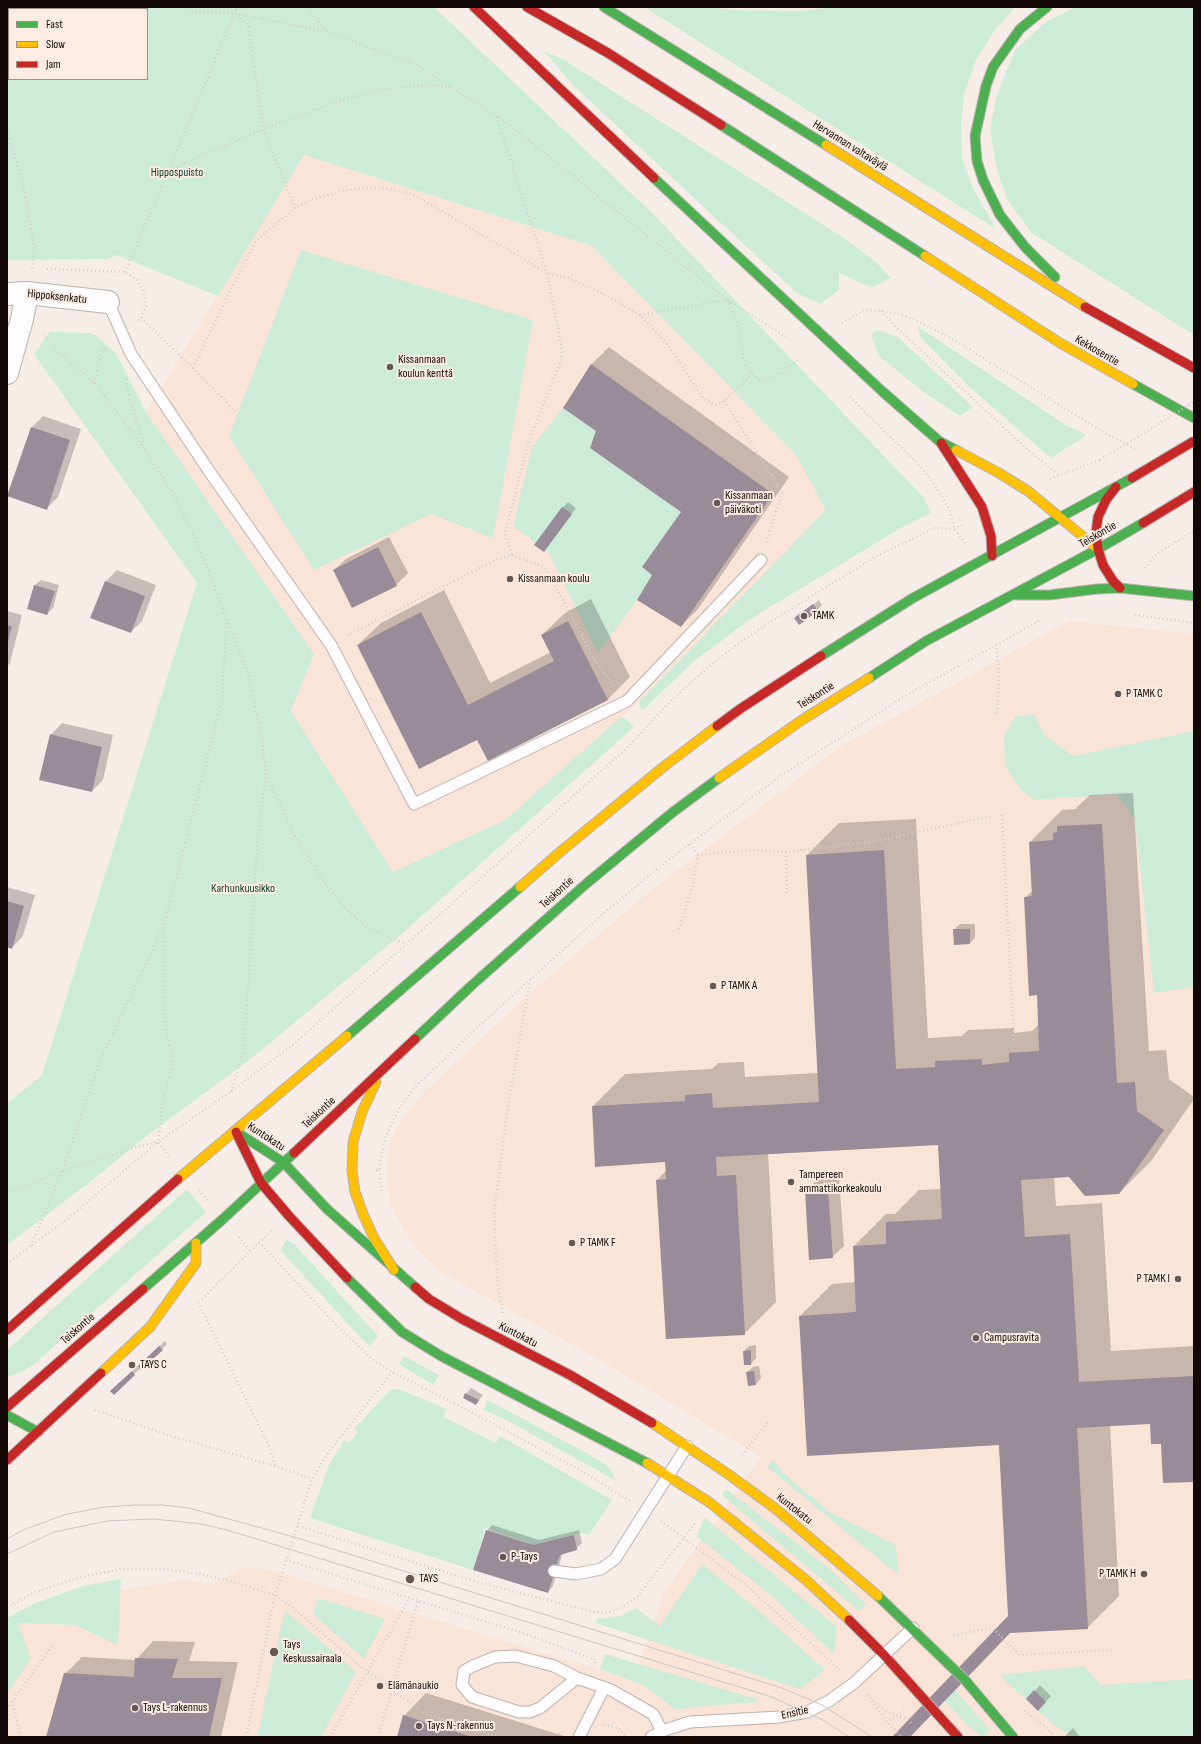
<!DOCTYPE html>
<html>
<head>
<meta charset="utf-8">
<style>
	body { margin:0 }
	#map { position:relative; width:1201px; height:1744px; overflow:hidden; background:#f6ede9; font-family:"Sofia Sans Condensed",sans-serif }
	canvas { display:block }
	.frame { position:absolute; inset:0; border:8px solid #120906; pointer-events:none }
	.legend { position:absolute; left:8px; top:8px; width:140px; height:72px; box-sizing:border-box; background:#fcece3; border:1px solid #9e918b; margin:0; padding:5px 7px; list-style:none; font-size:12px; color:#120906 }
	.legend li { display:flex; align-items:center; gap:8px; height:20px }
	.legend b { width:20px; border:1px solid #9e918b }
</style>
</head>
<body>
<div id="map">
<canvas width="1201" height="1744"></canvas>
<div class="frame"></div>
<ul class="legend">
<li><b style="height:5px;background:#4caf50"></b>Fast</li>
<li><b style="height:5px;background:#ffc107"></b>Slow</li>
<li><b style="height:5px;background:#c62828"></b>Jam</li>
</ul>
</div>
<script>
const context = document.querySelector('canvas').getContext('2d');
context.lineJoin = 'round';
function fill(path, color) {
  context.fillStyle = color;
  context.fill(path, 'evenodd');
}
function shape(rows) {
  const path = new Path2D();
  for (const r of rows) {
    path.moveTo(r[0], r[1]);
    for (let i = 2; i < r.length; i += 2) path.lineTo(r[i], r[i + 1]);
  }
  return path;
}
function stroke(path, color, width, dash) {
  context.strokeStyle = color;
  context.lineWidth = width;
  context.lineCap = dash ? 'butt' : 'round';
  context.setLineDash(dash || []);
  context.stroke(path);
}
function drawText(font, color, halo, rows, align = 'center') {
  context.font = font + ' "Sofia Sans Condensed",sans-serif';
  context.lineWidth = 4;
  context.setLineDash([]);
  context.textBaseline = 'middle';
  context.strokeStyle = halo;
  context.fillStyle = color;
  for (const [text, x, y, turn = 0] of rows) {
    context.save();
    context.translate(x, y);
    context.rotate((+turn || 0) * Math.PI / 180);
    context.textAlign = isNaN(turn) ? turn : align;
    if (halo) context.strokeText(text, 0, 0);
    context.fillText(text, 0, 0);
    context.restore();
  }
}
fill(shape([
	[304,155,592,246,797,455,826,510,639,702,505,820,393,872,291,711,314,654,146,412],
	[1069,621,1194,634,1194,1737,7,1737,7,1626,66,1598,185,1580,213,1584,243,1567,272,1570,633,1680,665,1591,761,1457,593,1356,442,1273,417,1249,404,1230,392,1207,388,1192,387,1172,388,1150,393,1135,401,1121,426,1090,540,984,654,888,840,747]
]), '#fae3d7');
fill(shape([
	[7,7,434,7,651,212,924,498,931,513,901,528,752,618,693,662,642,711,639,702,826,510,796,455,592,246,304,155,218,296,117,255,108,259,7,260],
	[9,9,147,9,147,79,9,79],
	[644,7,710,7,731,10,799,11,838,7,1015,7,994,31,976,60,964,94,961,127,962,159,973,188,996,229],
	[1076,7,1194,7,1194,335,1032,233,1008,201,997,169,990,130,996,98,1015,50,1046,22],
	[544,51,564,60,844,238,877,263,891,278,872,288,839,273,839,290,820,304,797,293,695,199,573,85],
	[301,250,533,320,493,538,431,514,314,570,229,436],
	[917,326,1064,424,1087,435,1051,458,964,382,921,338],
	[877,330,898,337,973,407,960,416,926,394,879,356,871,335],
	[50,332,89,333,95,335,116,353,146,412,314,654,291,711,393,872,505,820,622,716,634,727,405,931,252,1058,149,1134,90,1182,7,1245,7,1104,42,1075,197,583,34,354],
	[563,408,596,431,590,448,681,512,642,567,652,575,637,600,598,653,549,553,513,526,532,447],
	[1034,714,1045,736,1073,756,1194,731,1194,987,1154,993,1135,819,1116,794,1034,800,1019,788,1005,766,1004,735,1016,716],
	[187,1189,206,1212,33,1365,22,1372,10,1376,7,1375,7,1350],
	[287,1240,295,1245,378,1336,370,1346,363,1340,280,1250],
	[404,1356,439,1375,433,1385,399,1364],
	[391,1389,401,1390,447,1409,443,1417,496,1443,500,1436,612,1500,589,1535,582,1533,533,1545,485,1528,473,1570,310,1518,328,1467,344,1440,349,1443,358,1432,354,1429],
	[488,1400,599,1460,610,1468,615,1480,506,1420,483,1410],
	[773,1459,783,1473,830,1512,896,1545,898,1572,897,1574,767,1467],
	[726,1489,831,1570,866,1604,863,1608,858,1610,722,1495],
	[705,1518,837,1627,834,1654,773,1597,696,1536],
	[702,1564,766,1617,825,1670,800,1689,596,1623,597,1619,621,1616,636,1608,660,1626],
	[121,1579,118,1645,75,1625,18,1623,31,1659,7,1693,7,1618,36,1603,83,1586],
	[318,1598,385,1619,364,1659,313,1614],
	[285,1610,356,1672,321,1737,257,1737],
	[605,1654,759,1700,756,1702,694,1707,676,1710,643,1685,600,1669],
	[1084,1666,1101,1685,1194,1679,1194,1737,1074,1737,1054,1725,999,1675],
	[955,1690,990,1730,982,1737,965,1723,945,1701]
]), '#ccecd9');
fill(shape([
	[609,347,789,477,698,609,681,626,654,575,682,512,597,431,565,408,592,364],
	[43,416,81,429,58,497,46,509,32,427],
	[568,502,576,508,544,550,562,508],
	[389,537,408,573,396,585,334,570,346,559],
	[117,570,156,585,142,621,131,632,105,582],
	[41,580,59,585,53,608,47,614,29,608,35,585],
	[444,590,490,683,551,652,542,635,565,613,591,599,630,677,608,699,488,760,477,738,358,645,381,623],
	[819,600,822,605,817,610,796,618],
	[7,611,22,615,10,663,7,667],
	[62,723,113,735,103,780,92,791,51,735],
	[1133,793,1149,1051,1166,1050,1169,1079,1194,1097,1194,1099,1151,1161,1119,1193,1070,1176,1054,1177,1056,1206,1102,1203,1111,1351,1194,1346,1194,1481,1162,1443,1151,1423,1110,1425,1119,1596,1087,1628,1010,1632,910,1737,894,1737,1010,1616,999,1444,808,1455,800,1316,832,1284,856,1282,854,1246,886,1214,895,1214,919,1190,942,1189,939,1144,768,1153,776,1302,744,1334,657,1180,666,1171,666,1161,593,1106,625,1074,712,1069,718,1063,744,1062,745,1077,818,1073,807,855,839,823,916,819,928,1038,962,1036,968,1030,1014,1028,1014,1033,1032,1031,1039,1024,1038,994,1025,898,1033,890,1030,842,1062,810,1075,809,1090,795],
	[7,887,35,895,23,936,12,948,7,946],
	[960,924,975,924,975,938,970,943,954,930],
	[839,1178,844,1246,832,1257,806,1191,817,1180],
	[165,1341,167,1344,162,1349,134,1374,117,1385],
	[756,1345,756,1358,751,1364,744,1351,749,1346],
	[759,1366,761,1378,756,1384,747,1372,753,1367],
	[471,1388,483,1395,476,1404,466,1394],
	[492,1525,539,1540,579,1530,582,1543,576,1549,563,1552,553,1586,548,1592,487,1531],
	[153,1641,195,1642,189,1661,238,1662,221,1737,47,1737,65,1674,82,1657,136,1660],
	[1040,1685,1051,1696,1038,1709,1028,1699],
	[426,1693,567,1737,397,1737,404,1716],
	[1073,1728,1080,1737,1065,1737,1065,1736]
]), '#0003');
fill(shape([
	[591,364,773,494,681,627,637,600,652,575,642,567,681,512,590,448,596,431,563,408],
	[31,427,70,440,47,510,7,496],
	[562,507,572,514,544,552,534,545],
	[378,547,397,586,352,608,333,570],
	[105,581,145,596,131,633,90,618],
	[34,585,55,591,47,615,27,609],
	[813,604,818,611,799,625,794,618],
	[421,612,468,705,554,661,541,635,568,621,608,700,488,761,477,740,419,769,357,645],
	[7,625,12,626,8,642,7,642],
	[50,734,102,747,92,792,39,780],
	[1102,824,1117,1083,1135,1082,1137,1111,1164,1130,1119,1194,1085,1196,1069,1177,1021,1180,1025,1237,1070,1234,1079,1382,1194,1376,1194,1482,1163,1483,1161,1444,1151,1444,1150,1424,1077,1428,1088,1629,1010,1633,910,1737,892,1737,1008,1616,999,1445,807,1456,799,1316,856,1312,853,1246,886,1244,886,1222,942,1219,938,1145,716,1157,717,1176,736,1175,745,1335,666,1339,656,1180,666,1179,665,1162,595,1167,592,1106,685,1101,685,1095,712,1093,713,1108,819,1102,806,855,884,850,896,1069,935,1067,935,1061,982,1059,982,1065,1009,1062,1009,1053,1039,1051,1037,995,1029,996,1024,897,1032,896,1029,842,1053,840,1053,833,1057,832,1057,826],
	[7,901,24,906,12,949,7,947],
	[953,929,970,929,970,944,954,945],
	[828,1189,833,1258,809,1260,805,1191],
	[159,1346,163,1350,141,1370,138,1366],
	[751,1350,751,1365,744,1365,743,1351],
	[132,1371,135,1375,114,1395,110,1391],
	[754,1371,756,1385,748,1386,746,1372],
	[465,1393,479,1400,476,1405,463,1398],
	[486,1530,533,1545,574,1535,577,1550,560,1555,548,1593,473,1570],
	[135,1658,178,1659,172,1678,222,1678,209,1737,46,1737,64,1673,134,1677],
	[1034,1690,1046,1702,1038,1711,1026,1699],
	[403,1715,472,1737,397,1737]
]), '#988c99');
const lane = shape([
	[108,302,131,354,209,471,331,645,414,804,627,701,761,560],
	[554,1571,576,1574,601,1569,615,1559,687,1446],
	[577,1678,540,1708,530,1712,519,1712,472,1697,462,1685,464,1671,473,1666,495,1657,516,1656,554,1666,577,1678,611,1690,653,1714,662,1731],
	[579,1737,604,1688],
	[651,1737,662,1731,690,1722,779,1717,807,1712,829,1701,854,1683,913,1628]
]);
const street = shape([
	[7,294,27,293,108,302],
	[7,373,22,319,27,293]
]);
const fast = shape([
	[604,7,826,145],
	[1047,7,1020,29,993,67,986,86,975,136,977,161,983,180,1000,215,1025,247,1055,277],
	[721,125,925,256],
	[654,178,883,392,939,441,956,450],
	[1133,384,1194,418],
	[1017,595,1049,595,1097,589,1120,588,1194,596],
	[821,656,913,598,1132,478],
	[869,678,926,641,1098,549,1143,523],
	[347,1036,520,887],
	[415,1039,471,986,587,883,673,812,719,778],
	[235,1131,283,1162,327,1209,415,1287],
	[347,1278,402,1332,441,1356,647,1463],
	[143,1289,223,1219,294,1153],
	[7,1415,38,1432],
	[878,1596,965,1680,1013,1737]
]);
const slow = shape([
	[826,145,1085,307],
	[925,256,1060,343,1133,384],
	[956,450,999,473,1028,491,1098,549],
	[719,778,802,720,869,678],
	[520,887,560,852,662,768,717,726],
	[376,1082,362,1112,353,1142,352,1171,355,1192,363,1214,374,1238,394,1270],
	[178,1179,347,1036],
	[101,1373,150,1327,196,1263,196,1243],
	[652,1423,728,1474,776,1509,878,1596],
	[647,1463,709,1502,806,1580,849,1620]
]);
const jam = shape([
	[474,7,654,178],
	[527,7,608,53,721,125],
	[1085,307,1194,368],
	[941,443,982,507,991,536,992,556],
	[1116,487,1106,500,1098,517,1096,532,1098,549,1103,565,1113,581,1120,588],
	[1143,523,1194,492],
	[717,726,740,709,821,656],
	[236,1132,261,1183,289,1216,347,1278],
	[294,1153,415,1039],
	[415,1287,429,1299,462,1319,570,1375,652,1423],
	[7,1330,178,1179],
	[7,1407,143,1289],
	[7,1460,101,1373],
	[849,1620,884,1655,958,1737]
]);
stroke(lane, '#bbb2ae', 13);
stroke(street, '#bbb2ae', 24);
stroke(fast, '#bbb2ae', 11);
stroke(slow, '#bbb2ae', 11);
stroke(jam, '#bbb2ae', 11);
stroke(shape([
	[185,7,192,12,235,13,328,32,415,64,506,122,727,300,787,337],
	[305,7,328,31],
	[132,9,136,7],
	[235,13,248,24,263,129,295,208],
	[7,65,9,64],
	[497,117,547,273,560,338,562,357,528,444,505,534,512,555],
	[7,131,23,183,35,251,32,269],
	[169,170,263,129,333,103,377,91,403,87,427,85,453,87],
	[47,269,125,272,137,280,143,290,146,306,141,318,137,321],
	[125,272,169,170,237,7],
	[881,311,897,328,1030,452,1059,475],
	[640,315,727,300,739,329,745,365,752,374,759,380,768,378,781,373,798,360],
	[141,318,193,368,238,414],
	[842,323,864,310,881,311,900,314,916,320,949,337,1108,435,1135,449],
	[43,334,54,348,98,387,147,453,172,492,196,540,247,670,261,736,266,773,257,847,244,1049,231,1092],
	[193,368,228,295,256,241,295,208,308,201,346,190,379,187,412,194,547,273,568,278,608,296,640,315,669,346,703,398,714,405,724,401,752,374],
	[126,379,130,401,146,451],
	[94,383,102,351,107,346],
	[850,397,921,467,937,488,950,511,954,529,965,543],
	[724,401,782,492,766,544],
	[1050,479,1100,460],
	[1145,568,1154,557,1161,551,1194,531],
	[1135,615,1194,623],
	[347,636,495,560,512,555,545,567,596,662,615,687],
	[996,644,999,675,997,714],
	[266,774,295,836,322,879,344,907,366,927,406,944],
	[1002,815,1014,1041],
	[690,844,698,855],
	[787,893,786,852,882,840,991,816],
	[163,929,164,1005,166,1030,171,1050,171,1069,164,1096,158,1142,169,1156],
	[679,929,693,884,698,855,752,850,786,852],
	[376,1170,379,1170,382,1151,386,1135,399,1109,413,1089,481,1024,604,913,667,861,779,777,902,698,1040,620],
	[379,1170,382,1192],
	[199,1190,208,1201],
	[7,1193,57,1173,137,1147,157,1142],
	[239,1237,250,1250],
	[259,1242,339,1328,372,1359,392,1372,473,1413,580,1470,630,1501],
	[31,1246,62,1172,100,1061,163,928,222,701,227,618],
	[7,1264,66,1220,158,1142,230,1092,294,1044,626,749,669,703,707,668,742,641,778,617,875,557,934,528,954,529,963,525],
	[202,1299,271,1231],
	[198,1302,271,1450,275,1466],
	[503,1313,497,1278,494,1213,508,1105,530,982],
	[95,1410,171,1436,275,1466,312,1479],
	[742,1455,769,1421],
	[661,1521,747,1586,840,1670],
	[298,1526,477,1582,590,1611,607,1613,623,1607,638,1596,696,1522],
	[286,1560,523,1633,596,1660,594,1666],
	[7,1608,33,1593,77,1578,121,1569,165,1569,200,1574,246,1585,255,1589,275,1595,291,1606,360,1666,424,1713,498,1737],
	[954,1635,992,1628,1020,1655,1112,1650],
	[867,1695,886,1711,908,1720,911,1723],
	[12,1701,21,1737],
	[872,1701,888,1723,902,1737],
	[7,1709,52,1646],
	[1024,1711,1045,1726,1055,1737],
	[890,1720,904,1711],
	[604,1725,619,1728,625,1737],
	[246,1737,275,1595,312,1479,328,1453,392,1372],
	[330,1737,409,1599],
	[378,1737,418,1601],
	[557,1737,561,1732]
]), '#d1cecd', 2.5, [1, 3]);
stroke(lane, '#fefcfc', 11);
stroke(street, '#fefcfc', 22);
stroke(fast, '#4caf50', 9);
stroke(slow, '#ffc107', 9);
stroke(jam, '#c62828', 9);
stroke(shape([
	[7,1539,23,1530,67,1514,104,1507,136,1505,162,1505,189,1508,294,1537,782,1688,822,1705,872,1737],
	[7,1554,54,1532,107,1521,154,1519,202,1524,227,1530,769,1696,823,1720,849,1737]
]), '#c9c7c5', 1);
const jamBridge = shape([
	[1132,478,1194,441]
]);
stroke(jamBridge, '#bbb2ae', 11, []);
stroke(shape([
	[1100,460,1194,402]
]), '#d1cecd', 2.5, [1, 3]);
stroke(jamBridge, '#c62828', 9);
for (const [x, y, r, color] of [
	[390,367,4,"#625955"],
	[717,503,4,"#625955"],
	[510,579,4,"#625955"],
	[804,616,4,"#625955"],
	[1118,694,4,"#625955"],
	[713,986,4,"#625955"],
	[791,1182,4,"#625955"],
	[572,1243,4,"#625955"],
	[1178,1279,4,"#625955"],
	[976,1338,4,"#625955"],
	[132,1365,4,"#625955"],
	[503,1557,4,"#625955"],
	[1144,1574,4,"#625955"],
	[410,1579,5,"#625955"],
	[274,1652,5,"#625955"],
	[380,1686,4,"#625955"],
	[135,1708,4,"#625955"],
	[419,1726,4,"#625955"]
]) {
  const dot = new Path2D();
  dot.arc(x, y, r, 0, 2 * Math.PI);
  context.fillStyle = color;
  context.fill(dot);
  stroke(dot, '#fcece3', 1.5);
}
drawText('12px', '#120906', '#fcece3', [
	["Hervannan valtaväylä",850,146,32],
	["Hippoksenkatu",57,297,6],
	["Kekkosentie",1097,351,30],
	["Teiskontie",1098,535,-30],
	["Teiskontie",816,696,-32],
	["Teiskontie",557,893,-42],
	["Teiskontie",319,1113,-43],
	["Kuntokatu",266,1137,33],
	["Teiskontie",78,1329,-41],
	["Kuntokatu",518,1335,27],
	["Kuntokatu",794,1509,38],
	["Ensitie",795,1713,-13]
]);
drawText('12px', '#0f422e', '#fcece3', [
	["Hippospuisto",177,173],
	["Karhunkuusikko",243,889]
]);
drawText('12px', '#120906', '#fcece3', [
	["Kissanmaan",398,360],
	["koulun kenttä",398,374],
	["Kissanmaan",725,496],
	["päiväkoti",725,510],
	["Kissanmaan koulu",518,579],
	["TAMK",812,616],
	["P TAMK C",1126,694],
	["P TAMK A",721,986],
	["Tampereen",799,1175],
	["ammattikorkeakoulu",799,1189],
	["P TAMK F",580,1243],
	["P TAMK I",1170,1279,"right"],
	["Campusravita",984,1338],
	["TAYS C",140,1365],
	["P-Tays",511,1557],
	["P TAMK H",1136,1574,"right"],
	["TAYS",419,1579],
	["Tays",283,1645],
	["Keskussairaala",283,1659],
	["Elämänaukio",388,1686],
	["Tays L-rakennus",143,1708],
	["Tays N-rakennus",427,1726]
], 'left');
</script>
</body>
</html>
